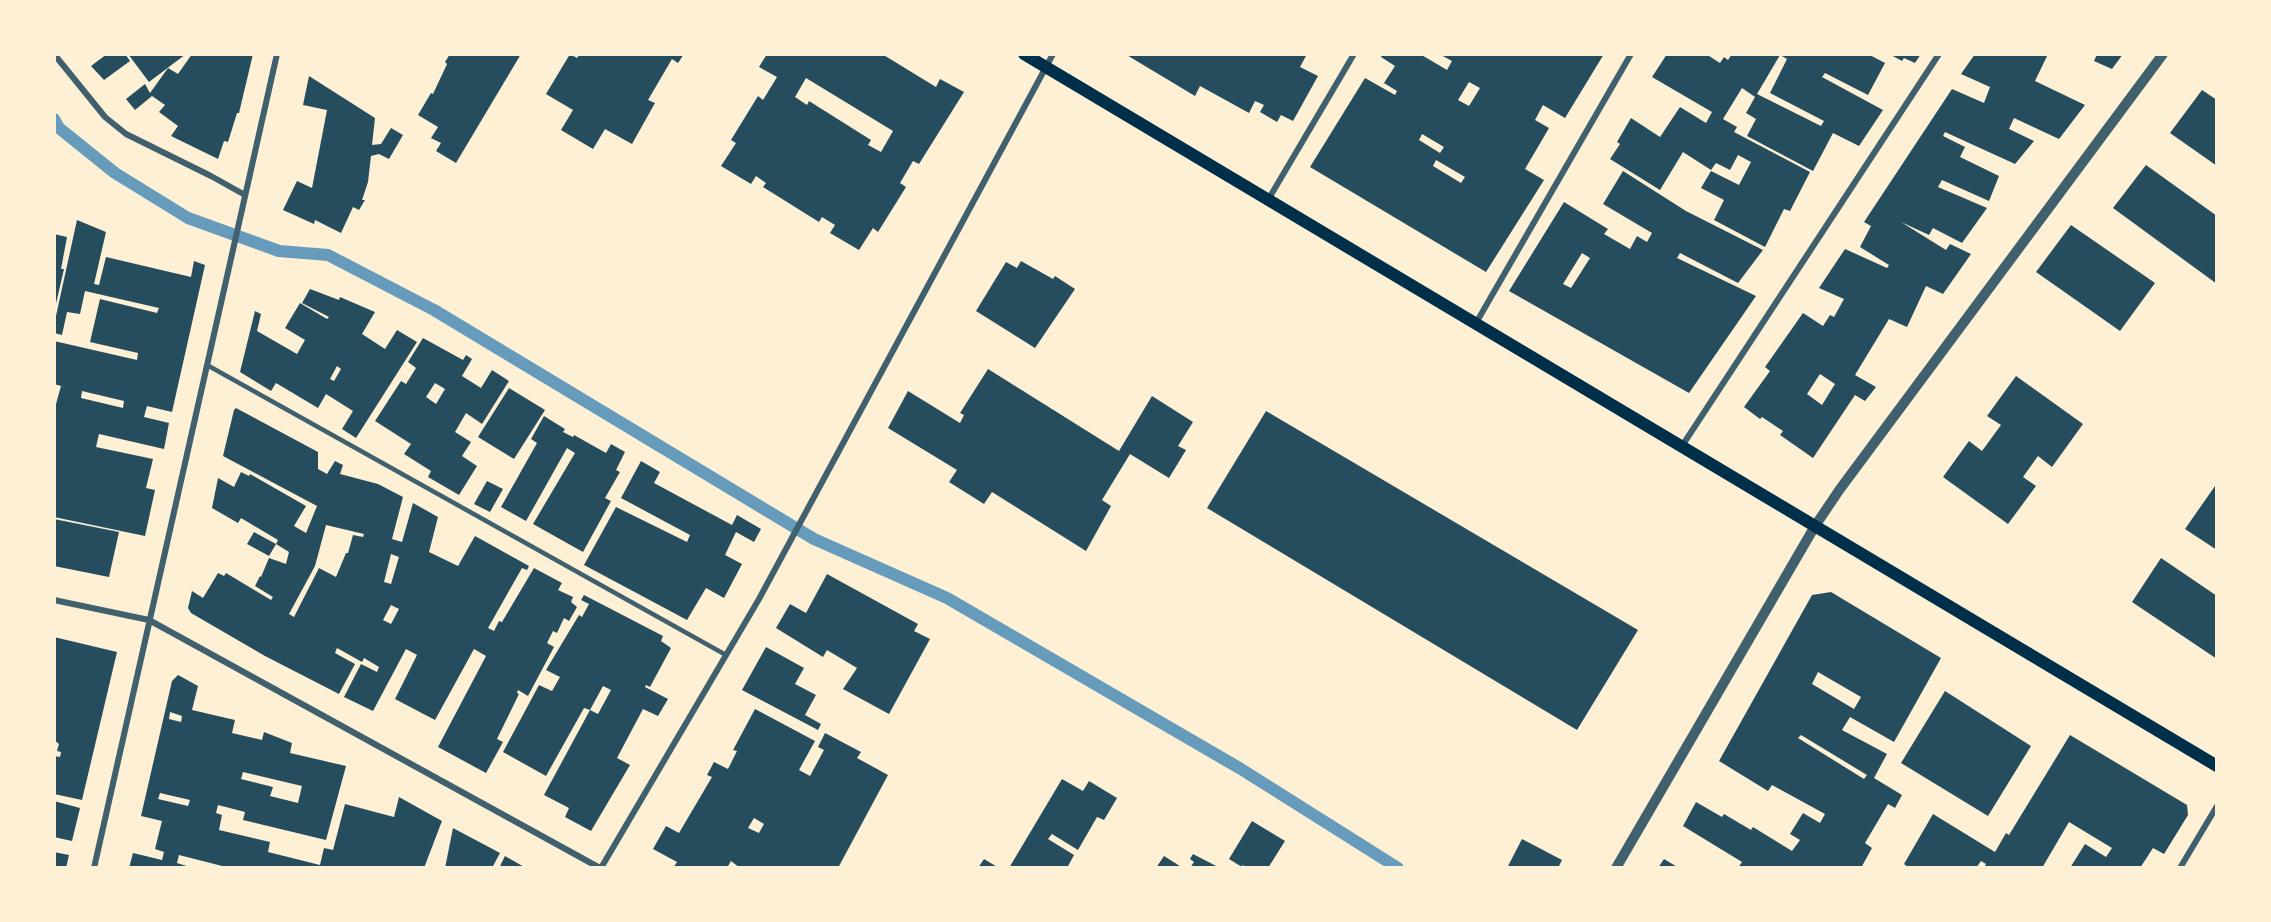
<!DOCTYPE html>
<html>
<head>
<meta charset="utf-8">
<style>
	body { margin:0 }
	#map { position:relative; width:2271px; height:922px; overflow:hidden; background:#fdf0d5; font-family:"DM Sans",sans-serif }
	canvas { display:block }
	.frame { position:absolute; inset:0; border:56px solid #fdf0d5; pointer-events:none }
</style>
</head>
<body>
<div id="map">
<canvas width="2271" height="922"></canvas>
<div class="frame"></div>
</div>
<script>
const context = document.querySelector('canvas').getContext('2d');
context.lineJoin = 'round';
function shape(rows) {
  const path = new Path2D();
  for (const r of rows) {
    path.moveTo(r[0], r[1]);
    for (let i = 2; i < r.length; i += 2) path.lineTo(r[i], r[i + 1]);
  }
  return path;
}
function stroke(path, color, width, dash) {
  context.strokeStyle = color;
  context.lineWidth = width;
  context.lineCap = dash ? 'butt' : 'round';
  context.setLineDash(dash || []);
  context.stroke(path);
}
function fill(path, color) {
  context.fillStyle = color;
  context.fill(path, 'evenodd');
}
stroke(shape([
	[54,119,59,128,115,173,188,218,279,251,328,255,434,310,814,539,947,598,1241,769,1398,868]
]), '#669bbc', 12);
fill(shape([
	[107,54,125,54,130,61,104,80,91,66],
	[128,54,186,54,149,82],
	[192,54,253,54,239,113,237,113,228,142,224,141,218,159,171,136,178,126,159,112,165,105,152,96,135,110,126,99,145,84,150,93,168,68,178,74],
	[450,54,521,54,456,163,436,151,441,143,431,138,438,127,418,115,431,93,433,94,447,64,445,62],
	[570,54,577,58,580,54,684,54,678,63,672,59,648,100,655,103,632,144,605,129,593,149,561,130,573,110,546,94],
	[767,54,882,54,936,87,940,79,964,92,919,164,913,161,900,183,906,187,878,232,873,228,859,250,830,233,835,225,822,217,819,222,763,187,766,183,756,176,751,184,721,166,736,143,731,140,758,96,763,100,777,77,759,67],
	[806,78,893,131,881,152,868,145,871,140,809,101,807,105,795,97],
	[1125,54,1307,54,1300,67,1318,76,1293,121,1281,115,1277,122,1260,112,1264,105,1255,101,1249,113,1200,86,1195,96],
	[1383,54,1420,54,1447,70,1452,61,1439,54,1604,54,1565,118,1543,105,1535,120,1549,128,1525,169,1544,180,1486,272,1310,167,1365,78,1395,95,1397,91,1384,83,1395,66,1381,57],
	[1469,82,1480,88,1469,106,1458,100],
	[1422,134,1444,147,1440,153,1419,140],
	[1436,160,1465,177,1461,183,1433,166],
	[1667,54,1711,54,1709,56,1720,63,1724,57,1728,60,1732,54,1868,54,1885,63,1868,95,1825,73,1822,77,1883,110,1859,146,1833,133,1813,171,1747,136,1756,119,1746,113,1755,97,1742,88,1723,119,1737,127,1734,132,1810,172,1790,211,1784,209,1765,247,1714,220,1724,200,1701,188,1711,171,1739,185,1751,162,1738,155,1730,170,1716,163,1711,170,1683,152,1660,190,1610,159,1620,144,1617,142,1631,118,1660,137,1680,107,1706,123,1712,112,1652,77],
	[1780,55,1787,59,1770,93,1824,121,1821,126,1757,94],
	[1889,54,1921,54,1915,63,1904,58,1902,61],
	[1975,54,2048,54,2035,81,2085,105,2059,139,2014,118,2009,129,2034,141,2015,164,1945,132,1943,136,1965,147,1960,157,1999,176,1989,201,1942,180,1938,187,1987,208,1962,243,1933,228,1929,235,1901,222,1946,250,1950,244,1971,254,1943,294,1926,286,1907,327,1889,319,1855,375,1876,387,1865,401,1855,395,1813,458,1780,435,1783,431,1762,417,1760,419,1744,407,1770,371,1765,367,1803,313,1823,326,1830,315,1834,317,1844,299,1819,288,1845,249,1887,268,1889,265,1860,247,1871,226,1864,222,1952,89,1984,103,1990,87,1961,74],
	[1820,374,1835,384,1822,405,1807,394],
	[2097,54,2123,54,2112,69,2094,61],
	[309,76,375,118,372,145,381,144,391,128,403,135,389,159,379,154,371,156,368,182,362,200,365,200,359,210,353,207,341,233,315,220,314,224,283,210,297,181,312,188,327,110,303,105],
	[2202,90,2217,100,2217,166,2170,133],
	[2146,165,2217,216,2217,284,2113,208],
	[1623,171,1686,211,1763,250,1738,283,1680,253,1677,258,1756,296,1689,393,1509,291,1564,202,1608,229,1604,234,1630,249,1637,236,1647,242,1652,233,1603,204],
	[1582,253,1590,258,1571,288,1563,284],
	[77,220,106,232,94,284,99,285,106,257,191,277,194,261,205,265,172,412,147,406,144,417,169,423,164,449,99,434,96,447,153,459,146,488,155,490,145,536,54,517,54,404,56,404,61,386,54,384,54,341,137,360,138,353,90,342,100,299,157,313,159,308,85,291,80,314,67,312,62,335,54,333,54,325],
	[82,391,124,401,123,408,81,398],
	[2071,225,2155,283,2120,331,2036,272],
	[54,234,67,237,61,269,64,269,55,308],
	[1021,261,1053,279,1055,276,1075,289,1035,348,976,311,1006,262,1017,268],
	[310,289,339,300,340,297,375,312,362,334,385,349,397,330,417,342,356,438,342,429,353,411,326,394,318,408,276,383,271,391,240,372,255,311,261,314,257,331,297,354,305,340,285,328,300,303,327,319,329,317,302,303],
	[337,366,341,369,334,381,330,379],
	[423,338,463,360,466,355,472,359,462,376,481,388,492,370,509,381,482,424,466,413,455,432,471,442,462,456,477,466,459,495,428,477,431,471,404,454,411,444,375,421,401,381,406,384,416,368,408,362],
	[435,383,445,389,436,404,426,397],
	[988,369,1119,451,1152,396,1193,422,1178,446,1186,450,1169,478,1130,454,1102,500,1111,506,1086,551,992,492,984,504,949,482,957,470,888,428,908,391,960,423,964,415,960,413],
	[2016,376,2083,424,2052,467,2038,456,2023,477,2036,486,2008,524,1943,477,1969,441,1982,451,2001,425,1987,416],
	[509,388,545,410,514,459,478,437],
	[236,408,318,452,318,469,327,474,335,461,343,465,340,474,378,484,403,497,392,539,402,542,413,503,438,517,429,552,458,566,475,536,529,566,527,570,522,568,488,628,494,631,499,621,502,622,534,568,562,583,558,590,573,597,571,602,577,607,569,621,564,618,557,633,553,631,547,643,554,647,528,696,518,690,517,693,519,694,497,739,503,742,486,773,438,747,486,656,474,649,435,720,395,699,417,655,406,649,373,711,344,697,361,664,377,672,379,667,364,658,362,662,337,648,335,653,355,664,339,694,265,656,191,613,188,608,192,591,203,598,218,573,224,576,226,573,271,600,273,597,255,586,260,576,261,577,269,558,286,564,289,552,276,544,278,540,241,518,238,523,212,508,218,478,234,487,241,472,249,476,250,474,306,506,294,526,306,533,317,506,223,456,234,410],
	[326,525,364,534,363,537,353,535,348,553,346,553,336,577,319,568,294,617,289,614,315,566],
	[391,554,399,557,391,584,384,582],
	[391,605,399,609,391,624,383,620],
	[1266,411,1638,630,1577,730,1207,508],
	[544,416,565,429,563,432,573,437,574,435,606,453,611,444,625,452,616,470,620,472,605,498,611,501,583,552,533,524,575,453,567,448,526,521,501,507,537,443,531,439],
	[641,461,660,472,654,483,732,525,737,515,761,529,754,542,736,532,725,555,742,564,724,598,706,588,687,620,584,565,616,507,687,542,690,535,621,498],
	[487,481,503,489,490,512,474,504],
	[2215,486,2217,487,2217,550,2185,529],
	[54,519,119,532,109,577,54,566],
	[254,532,276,544,269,556,247,544],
	[2161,558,2217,596,2217,659,2132,602],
	[827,574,918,624,914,631,930,639,889,714,843,689,857,668,827,650,823,657,776,628,790,604,806,613],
	[1831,592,1941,658,1894,742,1850,717,1842,730,1887,754,1874,778,1902,795,1895,808,1888,804,1865,843,1872,848,1861,868,1738,868,1742,862,1683,826,1696,802,1722,817,1724,814,1751,830,1753,827,1792,851,1800,840,1790,834,1803,813,1820,823,1825,814,1772,785,1768,791,1719,761,1812,595],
	[1818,672,1861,697,1854,709,1812,684],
	[1801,735,1867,775,1864,779,1798,738],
	[584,595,663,636,661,641,671,648,650,687,646,685,645,687,668,699,658,716,643,709,617,758,630,765,591,831,565,817,569,808,544,795,590,710,598,714,611,690,603,686,590,710,584,708,546,776,503,752,539,685,552,691,560,677,546,670,579,615,582,617,589,604,581,600],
	[54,637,117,652,82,800,54,794,54,756,60,757,61,752,57,751,59,744,54,740],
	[766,647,804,668,795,684,816,695,805,715,821,724,818,730,742,690],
	[178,675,198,686,192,710,235,720,232,733,262,740,264,732,292,743,290,753,346,766,326,840,243,820,245,812,218,805,216,813,222,815,219,830,270,842,268,852,320,865,324,848,333,850,345,804,394,817,399,797,442,821,424,868,230,868,179,855,177,863,193,868,129,868,133,853,162,860,164,852,155,849,162,821,141,816,172,681],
	[170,712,182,716,181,722,169,719],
	[243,772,302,786,298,803,270,796,273,787,241,779],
	[160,793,190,800,188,806,158,799],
	[1945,691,2031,746,1988,816,1901,763],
	[755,709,815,741,799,770,810,776,824,750,818,747,825,733,861,752,857,758,888,775,838,868,791,866,790,868,740,868,731,861,727,868,673,868,677,862,653,849,666,826,679,833,712,777,707,775,714,762,728,769,737,751,733,750],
	[754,818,764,824,759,833,748,828],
	[2070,735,2187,805,2188,815,2164,854,2153,848,2140,868,2070,868,2085,844,2106,857,2112,848,2069,822,2042,868,1984,868,1986,864,1981,861,1976,868,1909,868,1904,864,1933,814,1995,852,2006,833,2009,835],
	[1062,779,1083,791,1089,781,1117,798,1104,820,1097,817,1078,850,1052,834,1048,839,1074,855,1067,868,1009,868],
	[54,801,80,808,72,841,54,837],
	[1252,821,1285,841,1268,868,1247,868,1243,865,1242,867,1229,859],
	[453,828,500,853,492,868,445,868],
	[1522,839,1562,860,1558,868,1507,868],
	[54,852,69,855,66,868,54,868],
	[1193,854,1220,868,1190,868,1194,862,1190,859],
	[505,856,526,868,499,868],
	[1164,856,1183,868,1156,868],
	[984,859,999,868,978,868],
	[1664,859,1679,868,1658,868]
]), '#264d5e');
stroke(shape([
	[207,365,726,655]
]), '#3f606c', 4.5);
stroke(shape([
	[54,54,105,117,126,134,211,176,245,195],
	[1268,200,1354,54],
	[1476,323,1631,54],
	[1682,446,1939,54],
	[54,600,149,620,600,868],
	[94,868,277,54],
	[601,868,759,599,1053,54],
	[2180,868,2217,806]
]), '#3f606c', 6);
stroke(shape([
	[1616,868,1815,526,1840,489,2163,54]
]), '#3f606c', 10);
stroke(shape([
	[1024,54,2217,766]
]), '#003049', 12);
</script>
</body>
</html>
